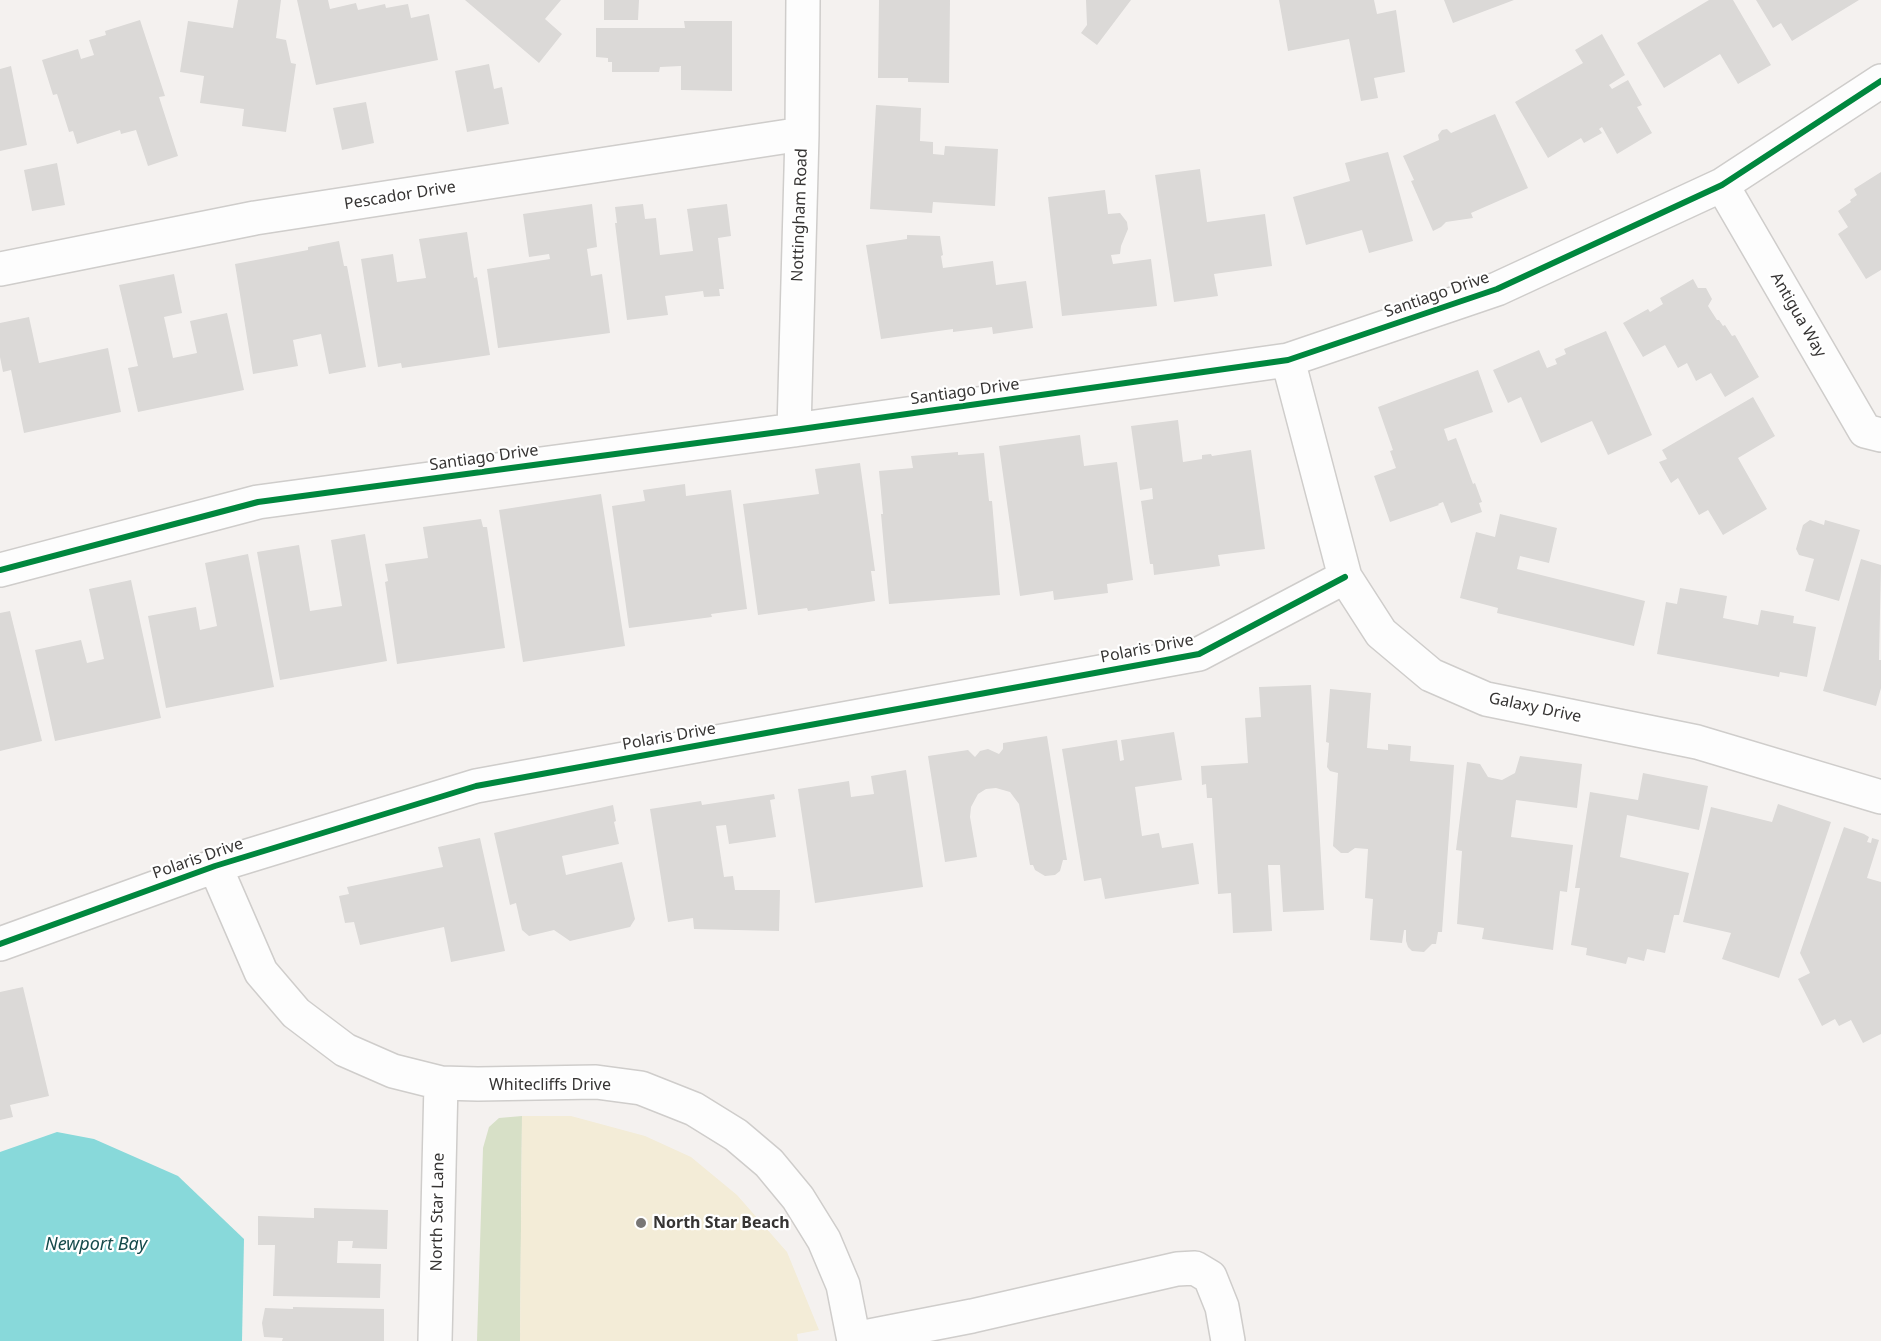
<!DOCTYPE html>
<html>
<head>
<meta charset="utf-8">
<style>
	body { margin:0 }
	canvas { display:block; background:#f4f1ef }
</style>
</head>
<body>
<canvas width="1881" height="1341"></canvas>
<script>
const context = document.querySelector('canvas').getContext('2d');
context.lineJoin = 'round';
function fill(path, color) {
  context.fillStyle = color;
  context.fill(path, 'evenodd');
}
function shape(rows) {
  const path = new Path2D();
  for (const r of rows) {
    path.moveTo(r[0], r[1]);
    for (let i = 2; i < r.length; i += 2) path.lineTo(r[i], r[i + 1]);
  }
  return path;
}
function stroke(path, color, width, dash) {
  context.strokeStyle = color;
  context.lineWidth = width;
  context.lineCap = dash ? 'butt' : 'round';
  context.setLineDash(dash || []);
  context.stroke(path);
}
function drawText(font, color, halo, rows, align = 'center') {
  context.font = font + ' "Noto Sans",sans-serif';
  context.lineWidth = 4.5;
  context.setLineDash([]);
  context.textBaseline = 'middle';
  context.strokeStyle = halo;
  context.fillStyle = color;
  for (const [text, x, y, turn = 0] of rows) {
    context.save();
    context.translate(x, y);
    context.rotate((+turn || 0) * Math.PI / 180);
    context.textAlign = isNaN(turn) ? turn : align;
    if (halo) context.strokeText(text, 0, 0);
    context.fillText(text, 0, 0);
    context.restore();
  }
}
fill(shape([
	[522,1116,520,1341,477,1341,483,1148,489,1127,499,1118]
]), '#d7e0c7');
fill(shape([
	[522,1116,571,1116,645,1136,691,1157,737,1195,787,1252,819,1330,797,1334,798,1341,520,1341]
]), '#f3ecd7');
fill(shape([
	[57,1132,94,1139,178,1176,244,1239,242,1341,0,1341,0,1152]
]), '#88d9da');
fill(shape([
	[238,0,281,0,276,38,286,40,291,63,296,64,286,132,242,126,244,109,200,103,204,76,180,72,188,21,233,28],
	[297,0,328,0,330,9,356,3,358,10,385,4,386,8,408,4,411,18,429,14,438,60,316,85],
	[465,0,561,0,545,19,562,34,539,63],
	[604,0,639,0,638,20,604,20],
	[879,0,950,0,949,83,908,82,908,78,878,78],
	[1086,0,1131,0,1097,45,1081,33,1087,25],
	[1279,0,1374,0,1377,14,1396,10,1405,72,1374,78,1378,98,1361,101,1349,39,1288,51],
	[1444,0,1514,0,1453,23],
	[1709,0,1733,0,1771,65,1738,84,1720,54,1664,88,1637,43],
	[1756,0,1859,0,1792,41,1781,23,1773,28],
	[140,20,165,96,159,97,178,156,148,166,136,130,121,134,120,130,77,144,73,131,69,132,57,94,53,95,42,60,78,49,81,59,94,55,89,40,106,35,105,31],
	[684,21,732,21,732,91,681,90,681,66,660,67,659,72,612,72,612,62,608,62,608,58,596,57,596,28,685,28],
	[1602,34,1625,75,1609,85,1612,89,1628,80,1642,105,1637,107,1652,133,1617,154,1602,127,1599,129,1602,133,1584,143,1581,138,1548,158,1515,102,1583,63,1575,50],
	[489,64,494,89,502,87,509,124,467,132,455,71],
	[11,66,27,145,0,151,0,69],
	[366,102,374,143,342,150,333,108],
	[876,105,921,108,920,141,933,142,933,154,944,155,945,146,998,149,995,206,933,202,932,213,870,209],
	[1495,114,1528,188,1471,213,1473,218,1446,222,1441,227,1433,231,1411,181,1414,180,1403,156,1439,140,1438,135,1442,130,1447,129,1451,133],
	[1388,152,1413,241,1369,253,1362,230,1306,245,1293,197,1350,181,1345,163],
	[57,163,65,205,32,211,24,170],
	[1200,169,1207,222,1265,214,1272,266,1214,274,1218,296,1174,302,1155,175],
	[1881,172,1881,270,1866,279,1838,234,1848,227,1838,211,1851,202,1850,200,1857,195,1854,189],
	[1105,190,1108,214,1120,213,1127,222,1128,229,1121,246,1120,254,1111,255,1113,264,1151,259,1157,306,1062,316,1048,197],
	[592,204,597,247,587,249,591,276,602,274,610,333,498,348,487,269,550,259,549,254,529,257,523,214],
	[643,204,645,219,656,218,660,255,693,251,687,209,727,204,731,236,718,238,724,289,719,289,720,296,704,297,703,291,665,296,668,315,627,320,615,223,617,223,615,207],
	[467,232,474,278,477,277,490,355,402,368,401,363,378,367,361,259,393,254,397,282,426,278,419,239],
	[907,235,940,236,943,255,941,256,943,268,993,261,996,285,1026,281,1033,328,993,334,992,327,953,332,953,329,881,339,866,245,907,239],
	[339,241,344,266,347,266,366,367,329,374,321,334,293,340,298,366,253,374,235,264,308,250,308,247],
	[174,274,182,313,164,317,173,358,197,353,190,321,227,313,244,390,138,412,128,368,138,366,119,285],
	[1693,279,1698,288,1706,288,1712,299,1708,306,1717,320,1719,320,1723,326,1725,325,1732,336,1735,335,1759,377,1725,397,1711,373,1696,381,1687,363,1678,368,1665,345,1643,357,1623,323,1648,309,1650,312,1663,304,1660,298],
	[29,317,39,363,108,348,121,412,24,433,11,370,3,372,0,357,0,323],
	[1606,331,1652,435,1608,455,1592,421,1541,443,1521,397,1508,403,1493,370,1539,350,1547,368,1557,364,1555,359,1566,354,1564,349],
	[1478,370,1493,412,1444,429,1448,441,1456,438,1473,484,1475,483,1482,502,1479,503,1482,512,1451,523,1443,502,1438,504,1439,505,1390,522,1374,476,1396,468,1390,451,1393,450,1378,407],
	[1753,397,1775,436,1738,458,1767,509,1723,535,1708,510,1699,515,1678,478,1671,483,1659,462,1667,459,1662,450],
	[1178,420,1183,462,1202,459,1202,455,1211,454,1212,456,1251,450,1265,549,1218,555,1220,566,1154,575,1153,564,1150,564,1141,501,1153,499,1152,488,1140,490,1131,426],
	[1080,435,1084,466,1117,462,1133,580,1107,584,1108,593,1054,600,1053,591,1020,596,999,446],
	[958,452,958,455,984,453,989,501,992,501,1000,595,889,604,881,514,883,514,879,471,913,468,911,456],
	[860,463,875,571,871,571,875,601,808,611,807,608,758,615,743,504,819,494,815,469],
	[685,484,686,496,731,490,747,609,711,614,712,617,629,628,612,506,645,501,643,490],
	[601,494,625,646,523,662,499,510],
	[1500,514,1557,528,1549,563,1520,556,1517,569,1645,601,1634,646,1497,613,1498,608,1460,598,1476,532,1495,537],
	[481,519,483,527,487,527,505,648,397,664,385,582,388,581,385,564,428,558,423,527],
	[1810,520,1824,525,1825,520,1860,530,1839,601,1805,591,1814,559,1799,555,1796,549,1803,525],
	[365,534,387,661,280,680,257,552,299,545,310,611,342,606,331,540],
	[248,554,274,687,166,708,148,616,196,607,200,630,217,626,205,563],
	[1861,559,1881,565,1879,660,1881,660,1881,688,1876,706,1823,691],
	[131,580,161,718,55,741,35,650,81,640,87,663,104,659,89,589],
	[1680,588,1727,596,1723,618,1758,625,1761,610,1794,616,1793,623,1816,627,1807,677,1780,672,1779,677,1657,654,1666,602,1677,604],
	[10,611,42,741,0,751,0,613],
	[1311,685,1324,910,1283,912,1280,865,1268,865,1272,931,1233,933,1231,893,1218,894,1212,798,1207,798,1206,784,1202,785,1201,766,1248,763,1245,718,1261,717,1259,687],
	[1330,689,1371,693,1367,748,1388,750,1388,744,1411,746,1410,761,1454,765,1442,932,1438,932,1436,944,1432,944,1424,952,1412,951,1408,947,1406,941,1406,930,1404,930,1402,943,1370,940,1373,899,1365,898,1368,849,1355,848,1348,853,1341,853,1333,846,1338,773,1330,771,1327,767,1329,743,1326,742],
	[1174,732,1182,780,1135,787,1142,836,1159,833,1162,848,1193,843,1199,884,1105,899,1101,878,1084,881,1062,749,1117,740,1120,761,1124,760,1121,740],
	[1047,736,1067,860,1063,860,1060,871,1055,875,1045,876,1035,870,1033,865,1030,865,1019,804,1010,792,996,788,986,789,978,794,971,807,970,817,977,857,945,862,928,756,968,750,975,757,980,751,988,749,999,754,1003,749,1003,743],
	[1520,756,1582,764,1577,808,1516,800,1511,837,1573,845,1567,892,1560,891,1553,950,1482,939,1484,928,1457,924,1462,851,1456,850,1467,762,1480,764,1488,777,1502,780,1515,773],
	[906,770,923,887,815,903,798,789,849,781,851,797,874,794,871,776],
	[1643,773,1708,786,1699,830,1627,815,1620,857,1689,873,1679,915,1674,915,1665,953,1647,949,1644,961,1628,957,1626,964,1586,955,1587,948,1571,945,1580,888,1575,888,1590,792,1638,800],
	[774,794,775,799,770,800,776,837,729,844,726,825,716,826,724,877,733,876,735,890,780,890,779,931,694,929,693,918,668,922,650,809,701,801,702,805],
	[1778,804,1831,822,1779,978,1722,959,1731,933,1683,922,1711,807,1772,822],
	[613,805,616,821,614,822,619,844,562,856,566,875,622,862,635,919,630,927,570,941,554,930,529,936,522,930,516,903,510,905,494,833],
	[1844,827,1864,834,1869,837,1867,842,1871,843,1872,838,1879,840,1867,878,1881,882,1881,1034,1863,1043,1851,1020,1839,1026,1835,1019,1822,1026,1798,979,1810,973,1800,953],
	[480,838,505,951,451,962,444,927,360,945,354,922,345,923,339,896,349,894,347,887,443,867,438,847],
	[23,987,49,1096,10,1105,13,1117,0,1120,0,992],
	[314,1208,388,1210,387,1249,352,1248,353,1241,338,1241,337,1263,381,1264,380,1298,273,1296,275,1245,258,1245,258,1216,314,1218],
	[293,1307,384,1309,384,1341,282,1341,283,1338,264,1337,262,1323,265,1308,293,1309]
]), '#dbd9d7');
const minor = shape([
	[1722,185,1865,431,1881,435],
	[0,269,255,218,802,134],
	[1288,360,1345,577,1381,633,1431,675,1486,699,1697,742,1881,797],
	[794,430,802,134,803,0],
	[0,570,258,502,794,430,1288,360,1497,289,1722,185,1881,81],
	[215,866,261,972,296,1013,345,1050,393,1071,441,1083,478,1084,596,1082,641,1088,694,1109,736,1135,769,1163,798,1198,824,1240,843,1285,854,1341],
	[0,944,215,866,476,786,1199,654,1345,577],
	[854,1339,972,1316,1177,1269,1195,1268,1210,1277,1222,1307,1228,1341],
	[435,1341,441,1083]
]);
stroke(minor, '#cfcdcb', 36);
stroke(minor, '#fdfdfd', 33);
stroke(shape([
	[0,570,258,502,794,430,1288,360,1497,289,1722,185,1881,81],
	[0,944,215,866,476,786,1199,654,1345,577]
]), '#00873e', 6);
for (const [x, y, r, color] of [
	[641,1223,6,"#787675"]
]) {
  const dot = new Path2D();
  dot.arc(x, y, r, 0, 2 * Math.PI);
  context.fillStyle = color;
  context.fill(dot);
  stroke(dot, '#fff', 2);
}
drawText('16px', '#363433', '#fff', [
	["Pescador Drive",400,196,-9],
	["Nottingham Road",800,215,-88],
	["Santiago Drive",1437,295,-19],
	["Antigua Way",1798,315,60],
	["Santiago Drive",965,392,-8],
	["Santiago Drive",484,458,-8],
	["Polaris Drive",1147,649,-11],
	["Galaxy Drive",1535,708,12],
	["Polaris Drive",669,737,-10],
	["Polaris Drive",198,859,-19],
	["Whitecliffs Drive",550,1085],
	["North Star Lane",438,1212,-89]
]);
drawText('bold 16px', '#363433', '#fff', [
	["North Star Beach",653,1223]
], 'left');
drawText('italic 18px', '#154a4b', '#fff', [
	["Newport Bay",96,1245]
]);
</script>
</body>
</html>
